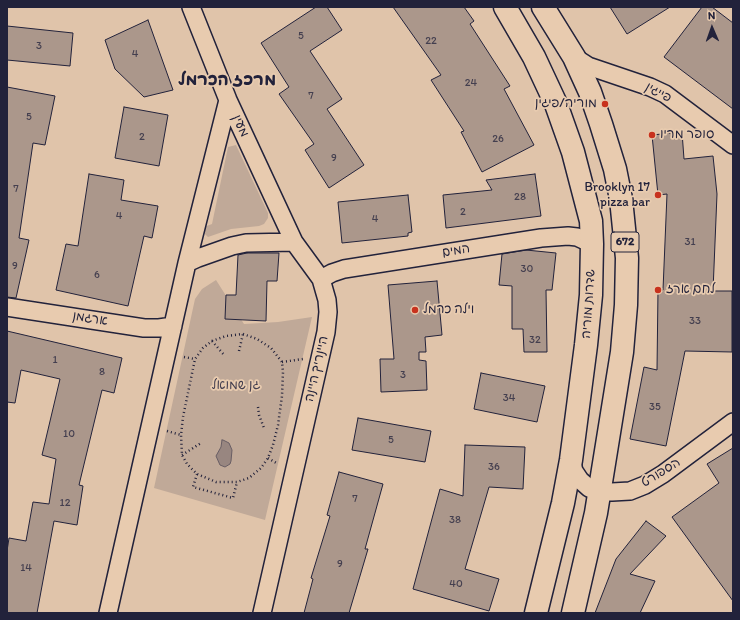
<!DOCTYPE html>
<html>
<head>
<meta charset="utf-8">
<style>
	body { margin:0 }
	#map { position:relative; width:740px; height:620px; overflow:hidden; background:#e0c4aa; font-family:Itim,sans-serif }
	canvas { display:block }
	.frame { position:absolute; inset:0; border:8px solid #22223b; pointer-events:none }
	.north { position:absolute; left:692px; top:8px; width:40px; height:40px; -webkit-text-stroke:3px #e8cbaf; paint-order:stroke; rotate:358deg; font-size:11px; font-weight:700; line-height:16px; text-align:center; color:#22223b }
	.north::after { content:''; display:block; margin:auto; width:14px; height:18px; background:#22223b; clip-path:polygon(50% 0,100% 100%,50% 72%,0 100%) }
</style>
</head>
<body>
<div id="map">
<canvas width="740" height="620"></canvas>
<div class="frame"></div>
<div class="north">N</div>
</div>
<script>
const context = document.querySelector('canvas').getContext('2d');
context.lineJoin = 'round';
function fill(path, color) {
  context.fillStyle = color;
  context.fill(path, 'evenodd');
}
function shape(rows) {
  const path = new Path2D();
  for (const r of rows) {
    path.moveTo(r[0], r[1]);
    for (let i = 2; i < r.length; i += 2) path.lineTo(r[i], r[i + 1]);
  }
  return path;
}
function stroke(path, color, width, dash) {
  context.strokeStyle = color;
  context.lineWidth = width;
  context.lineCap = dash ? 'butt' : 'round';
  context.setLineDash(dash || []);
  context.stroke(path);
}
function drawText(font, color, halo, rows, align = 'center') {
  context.font = font + ' Itim,"Playpen Sans Hebrew",sans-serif';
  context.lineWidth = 3.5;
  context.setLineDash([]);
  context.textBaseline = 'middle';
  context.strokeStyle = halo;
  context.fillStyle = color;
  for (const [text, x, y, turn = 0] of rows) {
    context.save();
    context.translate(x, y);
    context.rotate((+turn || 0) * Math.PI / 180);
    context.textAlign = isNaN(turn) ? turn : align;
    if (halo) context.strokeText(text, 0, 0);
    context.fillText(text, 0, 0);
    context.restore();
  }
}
fill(shape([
	[236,145,268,213,268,218,264,224,259,226,231,229,208,237,203,232,204,227,212,224,228,147],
	[216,280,244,324,278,322,312,317,265,520,154,488,195,299,202,289]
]), '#c0a998');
const water = shape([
	[222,440,223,440,229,443,232,450,231,461,230,464,225,467,220,465,216,456,221,447,222,440]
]);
fill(water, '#988680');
stroke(water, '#695e64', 1);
const building = shape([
	[316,7,327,7,342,30,310,51,342,99,327,109,364,165,329,188,305,150,314,144,279,94,289,87,261,43,316,7],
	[393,7,464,7,474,21,470,24,510,86,504,89,534,145,482,172,461,132,464,131,431,80,441,75,393,7],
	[610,7,670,7,627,34,610,7],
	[702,7,712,7,733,23,733,109,664,57,702,7],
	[148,20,173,90,144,97,115,69,105,40,148,20],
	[7,26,73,33,70,66,7,60,7,26],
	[7,87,55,96,45,145,33,143,19,238,29,240,16,298,7,297,7,87],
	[124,107,168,115,159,166,115,158,124,107],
	[682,132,684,159,713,156,717,194,713,291,732,291,732,352,685,351,666,446,630,439,644,367,657,370,658,290,663,290,667,194,658,195,652,135,682,132],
	[89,174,124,180,121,200,158,206,152,238,144,236,128,306,56,290,66,244,78,246,89,174],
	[535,174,541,216,446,228,443,195,492,190,486,180,535,174],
	[408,195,412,232,408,233,408,236,342,243,338,202,408,195],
	[526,250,556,253,552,290,546,290,547,352,524,352,523,329,512,329,512,286,499,285,502,254,526,250],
	[247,253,279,253,277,281,267,281,266,321,225,319,226,295,236,295,238,255,247,253],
	[437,281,442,335,425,337,426,352,419,352,419,360,426,361,427,390,381,392,380,359,394,359,388,285,437,281],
	[7,331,122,358,114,393,102,390,79,485,83,486,77,525,54,521,37,613,7,613,7,551,9,538,26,541,33,502,49,504,56,459,42,455,60,379,21,370,15,403,7,402,7,331],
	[481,373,545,386,537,422,474,409,481,373],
	[358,418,431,431,425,462,352,450,358,418],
	[465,445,525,447,523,489,489,487,465,569,499,579,489,611,413,589,440,489,463,496,465,445],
	[733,448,733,601,672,517,719,483,707,464,733,448],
	[339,472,383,484,365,549,368,549,349,613,304,613,313,579,311,578,330,516,327,515,339,472],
	[646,521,666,536,630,574,655,581,640,613,595,613,616,559,646,521]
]);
fill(building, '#ab978b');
stroke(building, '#22223b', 1);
const street = shape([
	[191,7,228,100,294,242,321,279,327,300,328,312,326,332,262,613],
	[574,57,588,66,650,87,665,94,733,145],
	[187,263,198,258,232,246,246,243,294,242],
	[321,279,332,273,344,269,541,238,568,236,577,237,592,244],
	[7,307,144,328,159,328,173,326],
	[571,460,574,471,580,480,589,488,600,492,612,492,630,491,645,485,663,474,733,422],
	[108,613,187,263,228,100]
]);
const primary = shape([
	[505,7,534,57,556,104,573,152,591,221,592,244,591,295,586,345,571,460,563,503,536,613],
	[543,7,574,57,590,92,601,124,615,169,621,199,627,258,626,305,622,352,596,513,573,613]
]);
stroke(street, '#22223b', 20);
stroke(primary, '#22223b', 25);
stroke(shape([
	[243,334,257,339,271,348,282,362,283,372,282,396,278,425,273,445,268,458,261,468,249,478,237,482,216,482,197,474,187,464,182,455,181,435,183,417,195,359,203,348,212,341,226,336,243,334],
	[212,341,225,356],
	[239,351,243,334],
	[184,357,195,359],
	[282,362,303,359],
	[258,407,259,415,264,428],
	[167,431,181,435],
	[182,455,201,443],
	[268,458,278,464],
	[197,474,193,487,233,498,237,482]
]), '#22223b', 2.5, [1, 3]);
stroke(street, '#e8cbaf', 17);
stroke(primary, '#e8cbaf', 22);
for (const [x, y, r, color] of [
	[605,104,4,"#c8321e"],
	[652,135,4,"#c8321e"],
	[658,195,4,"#c8321e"],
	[658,290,4,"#c8321e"],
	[415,310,4,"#c8321e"]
]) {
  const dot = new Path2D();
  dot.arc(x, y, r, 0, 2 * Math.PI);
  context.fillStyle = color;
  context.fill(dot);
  stroke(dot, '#e8cbaf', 1.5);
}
drawText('11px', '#443f4f', null, [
	["5",301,36],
	["22",431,41],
	["3",39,46],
	["4",135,54],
	["24",471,83],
	["7",311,96],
	["5",29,117],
	["2",142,137],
	["26",498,139],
	["9",334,158],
	["7",16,189],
	["28",520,197],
	["2",463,212],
	["4",119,216],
	["4",375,219],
	["31",690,242],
	["9",15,266],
	["30",527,269],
	["6",97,275],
	["33",695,321],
	["32",535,340],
	["1",55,360],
	["8",102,372],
	["3",403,375],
	["34",509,398],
	["35",655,407],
	["10",69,434],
	["5",391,440],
	["36",494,467],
	["7",355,499],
	["12",65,503],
	["38",455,520],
	["9",340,564],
	["14",26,568],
	["40",456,584]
]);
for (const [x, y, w] of [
	[625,242,28]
]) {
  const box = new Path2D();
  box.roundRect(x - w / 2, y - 10, w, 20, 3);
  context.fillStyle = '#e8cbaf';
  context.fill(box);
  stroke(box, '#22223b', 1);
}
drawText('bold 12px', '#22223b', null, [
	["672",625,242]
]);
drawText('13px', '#22223b', '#e8cbaf', [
	["פייגין",658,93,28],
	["מעין",240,126,65],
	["המים",456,251,-9],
	["שדרות מוריה",589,304,-86],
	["ארגמן",90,319,9],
	["היינריך היינה",317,369,-77],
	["הספורט",661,473,-32]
]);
drawText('13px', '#22223b', '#e8cbaf', [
	["מוריה/פיגין",597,104,"right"],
	["סופר מריו",660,135],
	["Brooklyn 17",650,188,"right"],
	["pizza bar",650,203,"right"],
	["לחם ארז",666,290],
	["וילה כרמל",423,310]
], 'left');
drawText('13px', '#423d4e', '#e8cbaf', [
	["גן שמואל",236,386]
]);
drawText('bold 17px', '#22223b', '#e8cbaf', [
	["מרכז הכרמל",227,81]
]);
</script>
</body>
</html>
